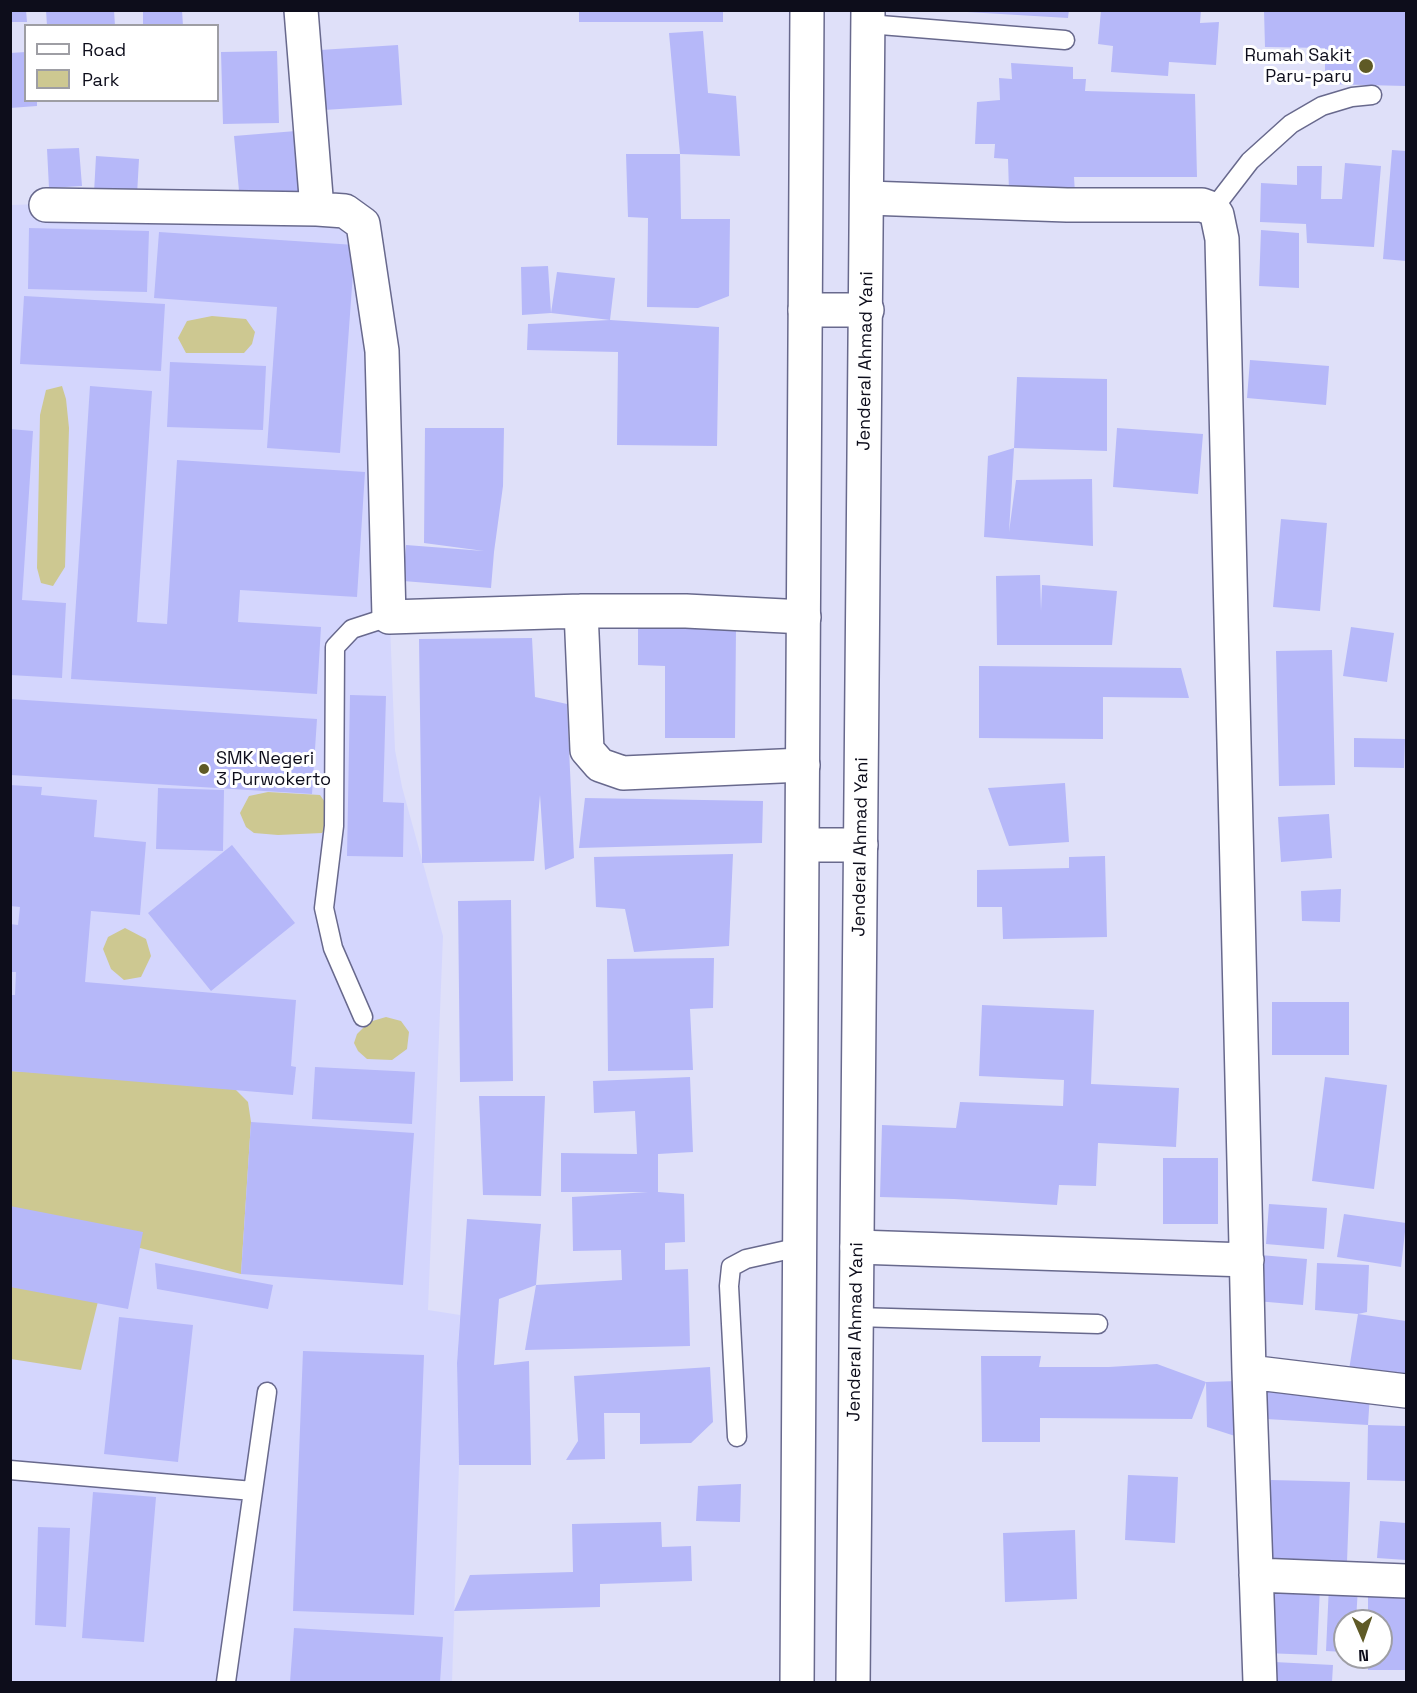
<!DOCTYPE html>
<html>
<head>
<meta charset="utf-8">
<style>
	body { margin:0 }
	#map { position:relative; width:1417px; height:1693px; overflow:hidden; background:#dfe0f9; font-family:"Space Grotesk",sans-serif }
	canvas { display:block }
	.frame { position:absolute; inset:0; border:12px solid #0d0d1b; pointer-events:none }
	.legend { position:absolute; left:24px; top:24px; width:195px; height:78px; box-sizing:border-box; background:#fff; border:2px solid #9e9ea4; margin:0; padding:8px 10px; list-style:none; font-size:18px; color:#0d0d1b }
	.legend li { display:flex; align-items:center; gap:12px; height:30px }
	.legend b { width:30px; border:2px solid #9e9ea4 }
	.north { position:absolute; left:1333px; top:1609px; width:60px; height:60px; box-sizing:border-box; background:#fff; border:2px solid #9e9ea4; border-radius:50%; rotate:178deg; font-size:16px; font-weight:700; line-height:24px; text-align:center; color:#0d0d1b }
	.north::after { content:''; display:block; margin:auto; width:21px; height:27px; background:#5f5a26; clip-path:polygon(50% 0,100% 100%,50% 72%,0 100%) }
</style>
</head>
<body>
<div id="map">
<canvas width="1417" height="1693"></canvas>
<div class="frame"></div>
<ul class="legend">
<li><b style="height:8px;background:#fff"></b>Road</li>
<li><b style="height:16px;background:#cdc891"></b>Park</li>
</ul>
<div class="north">N</div>
</div>
<script>
const context = document.querySelector('canvas').getContext('2d');
context.lineJoin = 'round';
function fill(path, color) {
  context.fillStyle = color;
  context.fill(path, 'evenodd');
}
function shape(rows) {
  const path = new Path2D();
  for (const r of rows) {
    path.moveTo(r[0], r[1]);
    for (let i = 2; i < r.length; i += 2) path.lineTo(r[i], r[i + 1]);
  }
  return path;
}
function stroke(path, color, width, dash) {
  context.strokeStyle = color;
  context.lineWidth = width;
  context.lineCap = dash ? 'butt' : 'round';
  context.setLineDash(dash || []);
  context.stroke(path);
}
function drawText(font, color, halo, rows, align = 'center') {
  context.font = font + ' "Space Grotesk",sans-serif';
  context.lineWidth = 6;
  context.setLineDash([]);
  context.textBaseline = 'middle';
  context.strokeStyle = halo;
  context.fillStyle = color;
  for (const [text, x, y, turn = 0] of rows) {
    context.save();
    context.translate(x, y);
    context.rotate((+turn || 0) * Math.PI / 180);
    context.textAlign = isNaN(turn) ? turn : align;
    if (halo) context.strokeText(text, 0, 0);
    context.fillText(text, 0, 0);
    context.restore();
  }
}
fill(shape([
	[44,204,363,224,389,600,395,750,402,787,443,936,428,1310,460,1315,457,1363,459,1465,452,1682,11,1682,10,205]
]), '#d4d6fd');
fill(shape([
	[212,316,246,319,255,332,252,344,244,353,186,353,178,338,187,321],
	[62,386,66,399,69,428,65,567,53,586,41,583,37,568,40,415,46,390],
	[268,792,320,795,329,808,328,823,322,833,278,835,254,833,246,827,240,813,249,796],
	[125,928,146,939,151,956,141,977,124,980,111,969,103,949,108,937],
	[386,1017,401,1021,409,1032,407,1049,392,1060,367,1059,358,1051,354,1043,357,1034,369,1022],
	[10,1071,229,1083,248,1102,251,1122,241,1274,113,1241,81,1370,11,1359]
]), '#cdc891');
fill(shape([
	[10,10,26,10,27,22,10,22],
	[46,10,114,10,115,26,47,26],
	[143,10,182,10,183,26,143,26],
	[579,10,723,10,723,22,579,22],
	[967,10,1069,10,1068,18,967,12],
	[1101,10,1201,10,1200,23,1219,22,1216,65,1169,62,1168,76,1111,72,1113,46,1098,44],
	[1264,10,1406,10,1406,86,1325,84,1325,48,1265,47],
	[703,31,708,93,736,96,740,156,680,154,669,33],
	[398,45,402,105,324,110,320,50],
	[277,51,279,123,223,124,221,52],
	[26,52,26,100,37,100,37,106,10,108,10,53],
	[1011,63,1073,67,1073,79,1086,79,1085,91,1195,94,1197,177,1074,177,1075,193,1009,191,1008,159,994,158,995,144,975,144,977,102,1000,100,999,78,1012,79],
	[296,131,301,196,240,202,234,136],
	[79,148,82,186,49,188,47,149],
	[1392,150,1406,151,1406,261,1383,259],
	[626,154,680,154,681,219,730,219,729,296,698,308,647,307,648,218,628,217],
	[96,156,139,159,137,195,94,193],
	[1345,163,1381,166,1374,247,1307,243,1306,224,1260,222,1261,183,1297,185,1297,166,1322,166,1321,199,1342,199],
	[29,228,149,231,147,292,28,289],
	[1261,230,1299,233,1299,288,1259,286],
	[159,232,355,245,340,453,267,448,277,307,154,298],
	[548,266,551,313,522,315,521,267],
	[557,272,615,278,610,320,551,313],
	[24,296,165,304,161,371,20,364],
	[610,320,719,327,717,446,617,445,618,352,527,350,528,324],
	[1250,360,1329,366,1326,405,1247,398],
	[170,362,266,366,263,430,167,427],
	[1017,377,1107,379,1107,451,1014,448,1009,532,1016,480,1092,479,1093,546,984,537,988,456,1014,448],
	[90,386,152,391,137,622,167,624,177,460,365,472,357,597,240,590,238,622,321,627,317,694,71,679],
	[425,428,504,428,503,486,494,552,491,588,403,581,406,545,484,551,424,543],
	[1117,428,1203,434,1198,494,1113,487],
	[10,429,33,431,22,600,66,603,62,678,10,675],
	[1281,519,1327,523,1320,611,1273,607],
	[1040,575,1041,611,1042,585,1117,591,1112,645,997,645,996,576],
	[1351,627,1394,633,1387,682,1343,676],
	[638,629,736,629,735,738,665,738,665,666,638,665],
	[532,638,535,697,567,704,574,858,545,870,540,795,534,861,422,863,419,639],
	[1332,650,1335,785,1279,786,1276,651],
	[979,666,1181,668,1189,698,1103,697,1103,739,979,738],
	[350,695,386,696,383,802,404,803,403,857,347,856],
	[10,699,317,719,312,794,10,775],
	[1354,738,1405,739,1404,768,1354,767],
	[1065,783,1069,842,1009,846,988,788],
	[10,785,42,787,41,795,97,800,94,837,146,842,140,915,91,911,85,982,296,1000,291,1066,296,1067,293,1095,10,1071,10,995,15,995,16,972,10,972,10,924,18,925,20,907,10,906],
	[158,788,224,790,223,851,156,849],
	[585,798,763,801,762,843,579,848],
	[1329,814,1332,858,1281,862,1278,817],
	[232,845,295,923,211,991,148,913],
	[733,854,729,946,634,952,625,909,596,907,594,857],
	[1105,856,1107,937,1003,939,1002,907,977,907,977,870,1069,868,1069,857],
	[1341,889,1340,922,1302,921,1301,891],
	[511,900,513,1081,460,1082,458,901],
	[714,958,713,1008,690,1009,693,1070,608,1071,607,959],
	[1272,1002,1349,1002,1349,1055,1272,1055],
	[982,1005,1094,1010,1091,1084,1179,1088,1176,1147,1098,1143,1096,1186,1059,1185,1057,1205,954,1199,880,1197,882,1125,956,1128,960,1102,1063,1106,1064,1080,979,1076],
	[315,1067,415,1072,412,1124,312,1119],
	[690,1077,693,1152,658,1154,658,1192,684,1194,685,1242,665,1243,665,1270,688,1269,690,1346,525,1350,536,1285,499,1299,494,1365,529,1361,531,1465,459,1465,457,1363,467,1219,541,1224,536,1285,622,1280,621,1250,573,1251,572,1197,648,1192,561,1192,561,1153,637,1154,635,1111,594,1113,593,1081],
	[1325,1077,1387,1085,1374,1189,1312,1181],
	[479,1096,545,1096,541,1196,483,1195],
	[251,1122,414,1133,403,1285,241,1274],
	[1163,1158,1218,1158,1218,1224,1163,1224],
	[1269,1204,1327,1208,1324,1249,1266,1244],
	[10,1206,143,1232,128,1309,10,1287],
	[1344,1214,1406,1223,1401,1267,1337,1257],
	[1260,1255,1307,1259,1303,1305,1256,1301],
	[155,1263,273,1285,268,1309,157,1289],
	[1317,1263,1369,1265,1367,1312,1358,1314,1315,1310],
	[1358,1314,1406,1321,1406,1386,1348,1376],
	[119,1317,193,1325,178,1462,104,1454],
	[303,1351,424,1355,414,1615,293,1611],
	[981,1356,1041,1356,1039,1367,1109,1367,1157,1364,1206,1382,1192,1419,1040,1418,1040,1442,982,1442],
	[710,1367,713,1422,691,1443,640,1444,640,1413,604,1413,605,1459,566,1460,578,1441,574,1376],
	[1237,1381,1235,1436,1207,1427,1206,1382],
	[1251,1385,1370,1394,1368,1425,1266,1419],
	[1368,1425,1406,1426,1406,1481,1367,1480],
	[1128,1475,1178,1477,1175,1543,1125,1540],
	[1271,1480,1350,1482,1347,1562,1268,1559],
	[741,1484,740,1522,696,1521,698,1486],
	[93,1492,156,1497,144,1642,82,1638],
	[1380,1521,1406,1523,1406,1560,1377,1558],
	[661,1522,662,1547,691,1546,692,1581,600,1584,600,1607,454,1611,470,1575,573,1572,572,1524],
	[38,1527,70,1528,66,1627,35,1625],
	[1075,1530,1077,1599,1005,1602,1003,1533],
	[1267,1584,1320,1586,1317,1655,1264,1653],
	[1329,1585,1358,1587,1356,1621,1345,1621,1345,1652,1326,1651],
	[1368,1590,1406,1594,1406,1670,1368,1670,1368,1657,1381,1657,1381,1621,1368,1621],
	[294,1628,443,1637,440,1682,290,1682],
	[1274,1662,1333,1665,1332,1682,1273,1682]
]), '#b6b8f9');
const service = shape([
	[868,24,1065,40],
	[1213,209,1250,161,1291,124,1322,106,1352,97,1372,95],
	[363,1017,333,948,324,908,334,826,335,647,352,629,389,617],
	[856,1317,1098,1324],
	[737,1437,729,1286,731,1267,746,1259,800,1247],
	[10,1470,253,1491],
	[226,1682,267,1392]
]);
const minor = shape([
	[301,10,317,209],
	[868,198,1067,205,1202,205,1213,209,1217,215,1222,239,1249,1372,1260,1682],
	[46,205,317,209,345,211,363,224,382,351,389,617,581,611,686,611,804,617],
	[581,611,587,750,600,765,623,773,803,765],
	[857,1247,1247,1260],
	[1249,1372,1406,1391],
	[1256,1575,1406,1581]
]);
const tertiary = shape([
	[805,310,867,310],
	[803,845,861,845]
]);
const secondary = shape([
	[797,1682,807,10],
	[853,1682,868,10]
]);
stroke(service, '#68698d', 21);
stroke(minor, '#68698d', 36);
stroke(tertiary, '#68698d', 36);
stroke(secondary, '#68698d', 36);
stroke(service, '#fff', 18);
stroke(minor, '#fff', 33);
stroke(tertiary, '#fff', 33);
stroke(secondary, '#fff', 33);
for (const [x, y, r, color] of [
	[1366,66,8,"#5f5a26"],
	[204,769,6,"#5f5a26"]
]) {
  const dot = new Path2D();
  dot.arc(x, y, r, 0, 2 * Math.PI);
  context.fillStyle = color;
  context.fill(dot);
  stroke(dot, '#fff', 2);
}
drawText('18px', '#0d0d1b', '#fff', [
	["Rumah Sakit",1352,56],
	["Paru-paru",1352,77],
	["SMK Negeri",216,759,"left"],
	["3 Purwokerto",216,780,"left"]
], 'right');
drawText('18px', '#0d0d1b', '#fff', [
	["Jenderal Ahmad Yani",866,361,-89],
	["Jenderal Ahmad Yani",861,847,-89],
	["Jenderal Ahmad Yani",856,1332,-89]
]);
</script>
</body>
</html>
